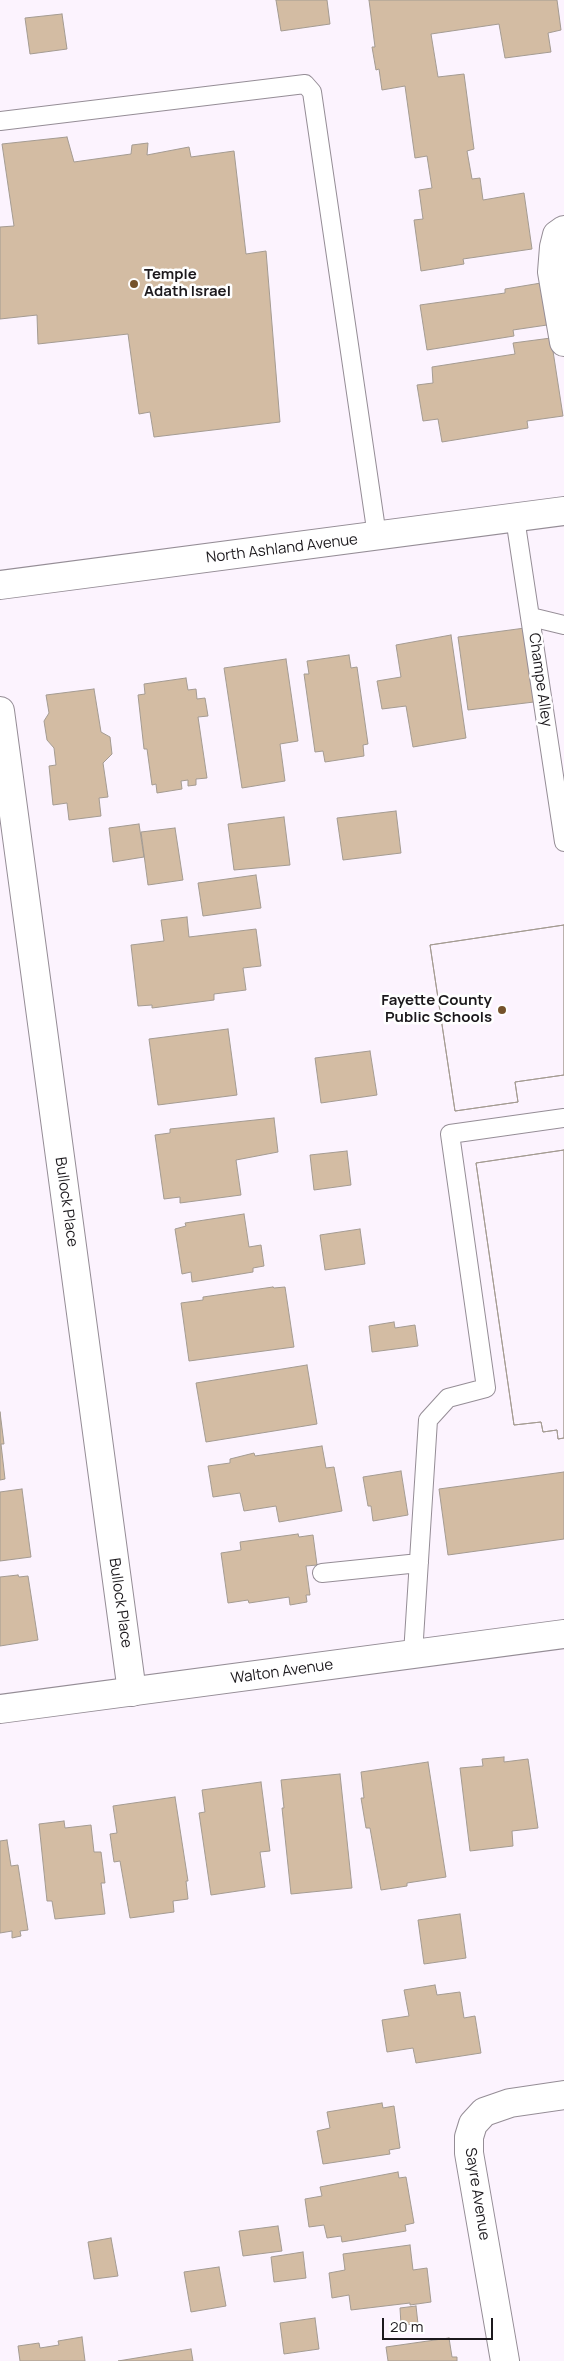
<!DOCTYPE html>
<html>
<head>
<meta charset="utf-8">
<style>
	body { margin:0 }
	#map { position:relative; width:564px; height:2361px; overflow:hidden; background:#fcf3fe; font-family:Manrope,sans-serif }
	canvas { display:block }
	.scale { position:absolute; left:382px; top:2318px; width:111px; height:22px; box-sizing:border-box; border:2px solid #1c191d; border-top:0; padding-left:6px; font-size:15px; line-height:18px; white-space:nowrap; color:#1c191d; -webkit-text-stroke:4px #fff; paint-order:stroke }
</style>
</head>
<body>
<div id="map">
<canvas width="564" height="2361"></canvas>
<div class="scale">20 m</div>
</div>
<script>
const context = document.querySelector('canvas').getContext('2d');
context.lineJoin = 'round';
function fill(path, color) {
  context.fillStyle = color;
  context.fill(path, 'evenodd');
}
function shape(rows) {
  const path = new Path2D();
  for (const r of rows) {
    path.moveTo(r[0], r[1]);
    for (let i = 2; i < r.length; i += 2) path.lineTo(r[i], r[i + 1]);
  }
  return path;
}
function stroke(path, color, width, dash) {
  context.strokeStyle = color;
  context.lineWidth = width;
  context.lineCap = dash ? 'butt' : 'round';
  context.setLineDash(dash || []);
  context.stroke(path);
}
function drawText(font, color, halo, rows, align = 'center') {
  context.font = font + ' Manrope,sans-serif';
  context.lineWidth = 5;
  context.setLineDash([]);
  context.textBaseline = 'middle';
  context.strokeStyle = halo;
  context.fillStyle = color;
  for (const [text, x, y, turn = 0] of rows) {
    context.save();
    context.translate(x, y);
    context.rotate((+turn || 0) * Math.PI / 180);
    context.textAlign = isNaN(turn) ? turn : align;
    if (halo) context.strokeText(text, 0, 0);
    context.fillText(text, 0, 0);
    context.restore();
  }
}
const building = shape([
	[276,0,327,0,330,24,281,31,276,0],
	[369,0,557,0,561,30,548,33,551,52,505,58,499,24,431,34,438,77,464,74,474,149,467,151,472,179,480,178,483,200,524,193,532,249,463,259,464,264,421,271,414,220,423,219,419,190,432,188,427,156,415,158,405,86,382,90,379,69,376,70,372,47,375,47,369,0],
	[62,14,67,49,30,54,25,18,62,14],
	[67,137,74,162,131,154,132,145,148,143,147,155,189,147,191,157,234,151,246,254,266,251,280,422,154,437,150,412,139,414,128,334,38,344,37,315,0,319,0,227,14,226,2,144,67,137],
	[541,283,547,325,513,330,514,336,427,350,420,305,505,293,505,289,541,283],
	[551,338,563,416,527,421,528,428,442,442,438,419,423,421,417,385,433,383,432,367,515,354,513,343,551,338],
	[525,628,534,702,468,710,458,637,525,628],
	[451,635,466,738,413,747,406,706,382,709,377,681,401,677,396,645,451,635],
	[349,655,351,668,357,667,368,744,363,745,364,756,325,762,323,751,315,752,304,674,309,674,307,661,349,655],
	[286,659,298,741,280,744,285,781,242,788,224,668,286,659],
	[186,678,188,690,196,689,197,699,205,698,208,716,198,717,207,778,196,779,196,785,188,786,188,780,181,781,182,789,157,793,156,784,152,785,147,749,144,749,138,695,145,694,144,684,186,678],
	[94,689,101,732,110,737,112,754,103,763,108,797,99,798,101,816,69,820,67,803,53,805,49,766,56,765,54,748,47,740,44,721,49,713,46,695,94,689],
	[396,811,401,853,343,860,337,818,396,811],
	[284,817,290,865,234,870,228,824,284,817],
	[139,824,144,857,113,862,109,828,139,824],
	[175,828,183,880,148,885,141,832,175,828],
	[256,875,261,908,203,916,198,883,256,875],
	[187,917,189,937,256,929,261,966,243,968,246,990,214,994,214,1000,152,1008,152,1005,138,1006,131,945,164,941,161,920,187,917],
	[564,925,564,1075,515,1082,518,1102,455,1111,430,945,564,925],
	[564,925,564,1075,515,1082,518,1102,455,1111,430,945,564,925],
	[228,1029,237,1095,158,1105,149,1039,228,1029],
	[370,1051,377,1095,321,1103,315,1058,370,1051],
	[274,1118,278,1152,236,1160,241,1195,180,1203,180,1197,164,1199,155,1135,170,1133,170,1129,274,1118],
	[564,1150,564,1438,558,1439,557,1430,543,1432,541,1422,514,1425,476,1163,564,1150],
	[564,1150,564,1438,558,1439,557,1430,543,1432,541,1422,514,1425,476,1163,564,1150],
	[347,1151,351,1185,314,1190,310,1155,347,1151],
	[244,1214,249,1247,261,1245,264,1266,253,1268,253,1272,192,1282,191,1272,182,1274,175,1229,186,1226,185,1223,244,1214],
	[360,1229,365,1264,325,1270,320,1235,360,1229],
	[273,1287,274,1288,285,1287,294,1347,189,1361,181,1303,203,1300,203,1297,273,1287],
	[394,1322,395,1328,415,1325,418,1346,372,1352,369,1326,394,1322],
	[307,1365,317,1424,206,1442,196,1383,307,1365],
	[0,1412,4,1444,1,1444,5,1479,0,1480,0,1412],
	[322,1446,326,1468,334,1467,342,1511,279,1522,276,1506,244,1511,240,1493,213,1497,208,1466,230,1463,230,1459,254,1453,255,1456,322,1446],
	[401,1471,408,1515,373,1521,371,1506,368,1506,363,1477,401,1471],
	[564,1472,564,1539,448,1555,439,1489,564,1472],
	[22,1489,31,1557,0,1561,0,1492,22,1489],
	[298,1534,299,1537,313,1535,317,1565,306,1566,310,1595,306,1595,307,1602,290,1605,289,1597,249,1603,248,1600,228,1603,221,1553,241,1550,240,1542,298,1534],
	[18,1575,19,1577,28,1576,38,1640,0,1646,0,1577,18,1575],
	[504,1757,504,1762,528,1759,538,1828,512,1831,513,1846,470,1851,460,1768,483,1766,482,1759,504,1757],
	[428,1762,446,1877,407,1883,407,1886,381,1890,370,1828,366,1828,361,1798,364,1798,361,1772,428,1762],
	[340,1774,352,1888,291,1894,282,1808,284,1808,281,1780,340,1774],
	[261,1782,270,1851,260,1852,265,1887,211,1895,199,1813,205,1812,202,1790,261,1782],
	[175,1797,188,1881,186,1881,188,1899,173,1901,174,1912,130,1918,120,1861,114,1862,110,1834,117,1833,113,1806,175,1797],
	[64,1821,65,1828,91,1825,94,1852,101,1852,105,1883,101,1883,105,1914,55,1919,52,1901,47,1901,39,1824,64,1821],
	[7,1840,11,1866,18,1865,28,1930,20,1931,21,1936,12,1938,12,1931,0,1933,0,1841,7,1840],
	[460,1914,466,1958,424,1964,418,1920,460,1914],
	[435,1985,437,1995,460,1992,464,2018,475,2016,481,2053,416,2063,413,2048,387,2052,382,2020,409,2016,404,1990,435,1985],
	[382,2103,383,2108,394,2106,400,2148,389,2150,390,2154,323,2164,317,2131,330,2128,327,2112,382,2103],
	[398,2172,399,2178,406,2177,414,2223,405,2225,406,2231,342,2242,341,2236,327,2238,324,2225,309,2227,305,2199,322,2196,320,2187,398,2172],
	[278,2226,282,2251,243,2256,239,2231,278,2226],
	[111,2238,118,2276,94,2279,88,2242,111,2238],
	[410,2245,413,2270,427,2268,431,2302,410,2305,410,2303,351,2310,349,2295,332,2298,329,2273,345,2270,343,2254,410,2245],
	[303,2252,306,2278,274,2282,271,2257,303,2252],
	[219,2267,226,2306,191,2312,184,2272,219,2267],
	[416,2306,418,2324,401,2325,400,2308,416,2306],
	[315,2318,319,2349,284,2354,280,2323,315,2318],
	[82,2337,85,2361,20,2361,18,2346,39,2343,40,2348,59,2345,58,2341,82,2337],
	[449,2338,452,2357,457,2357,457,2361,388,2361,386,2347,449,2338],
	[191,2349,193,2361,118,2361,191,2349]
]);
fill(building, '#d3bca3');
stroke(building, '#a49b92', 1);
const lane = shape([
	[0,121,305,84,312,92,377,536],
	[515,518,564,842],
	[531,617,564,625],
	[322,1573,419,1563],
	[413,1654,428,1420,448,1398,486,1388,450,1134,564,1118]
]);
const street = shape([
	[564,230,557,235,554,247,552,272,564,342],
	[0,585,564,511],
	[0,711,132,1692],
	[505,2361,469,2153,469,2137,473,2124,484,2112,510,2103,564,2095]
]);
const secondary = shape([
	[0,1709,564,1634]
]);
stroke(lane, '#958d96', 20);
stroke(street, '#958d96', 30);
stroke(secondary, '#958d96', 30);
stroke(lane, '#fff', 18);
stroke(street, '#fff', 28);
stroke(secondary, '#fff', 28);
for (const [x, y, r, color] of [
	[134,284,5,"#75522b"],
	[502,1010,5,"#75522b"]
]) {
  const dot = new Path2D();
  dot.arc(x, y, r, 0, 2 * Math.PI);
  context.fillStyle = color;
  context.fill(dot);
  stroke(dot, '#fff', 2);
}
drawText('bold 15px', '#1c191d', '#fff', [
	["Temple",144,275],
	["Adath Israel",144,292],
	["Fayette County",492,1001,"right"],
	["Public Schools",492,1018,"right"]
], 'left');
drawText('15px', '#1c191d', '#fff', [
	["North Ashland Avenue",282,549,-7],
	["Champe Alley",540,680,82],
	["Bullock Place",66,1202,82],
	["Bullock Place",120,1603,82],
	["Walton Avenue",282,1672,-8],
	["Sayre Avenue",477,2194,81]
]);
</script>
</body>
</html>
